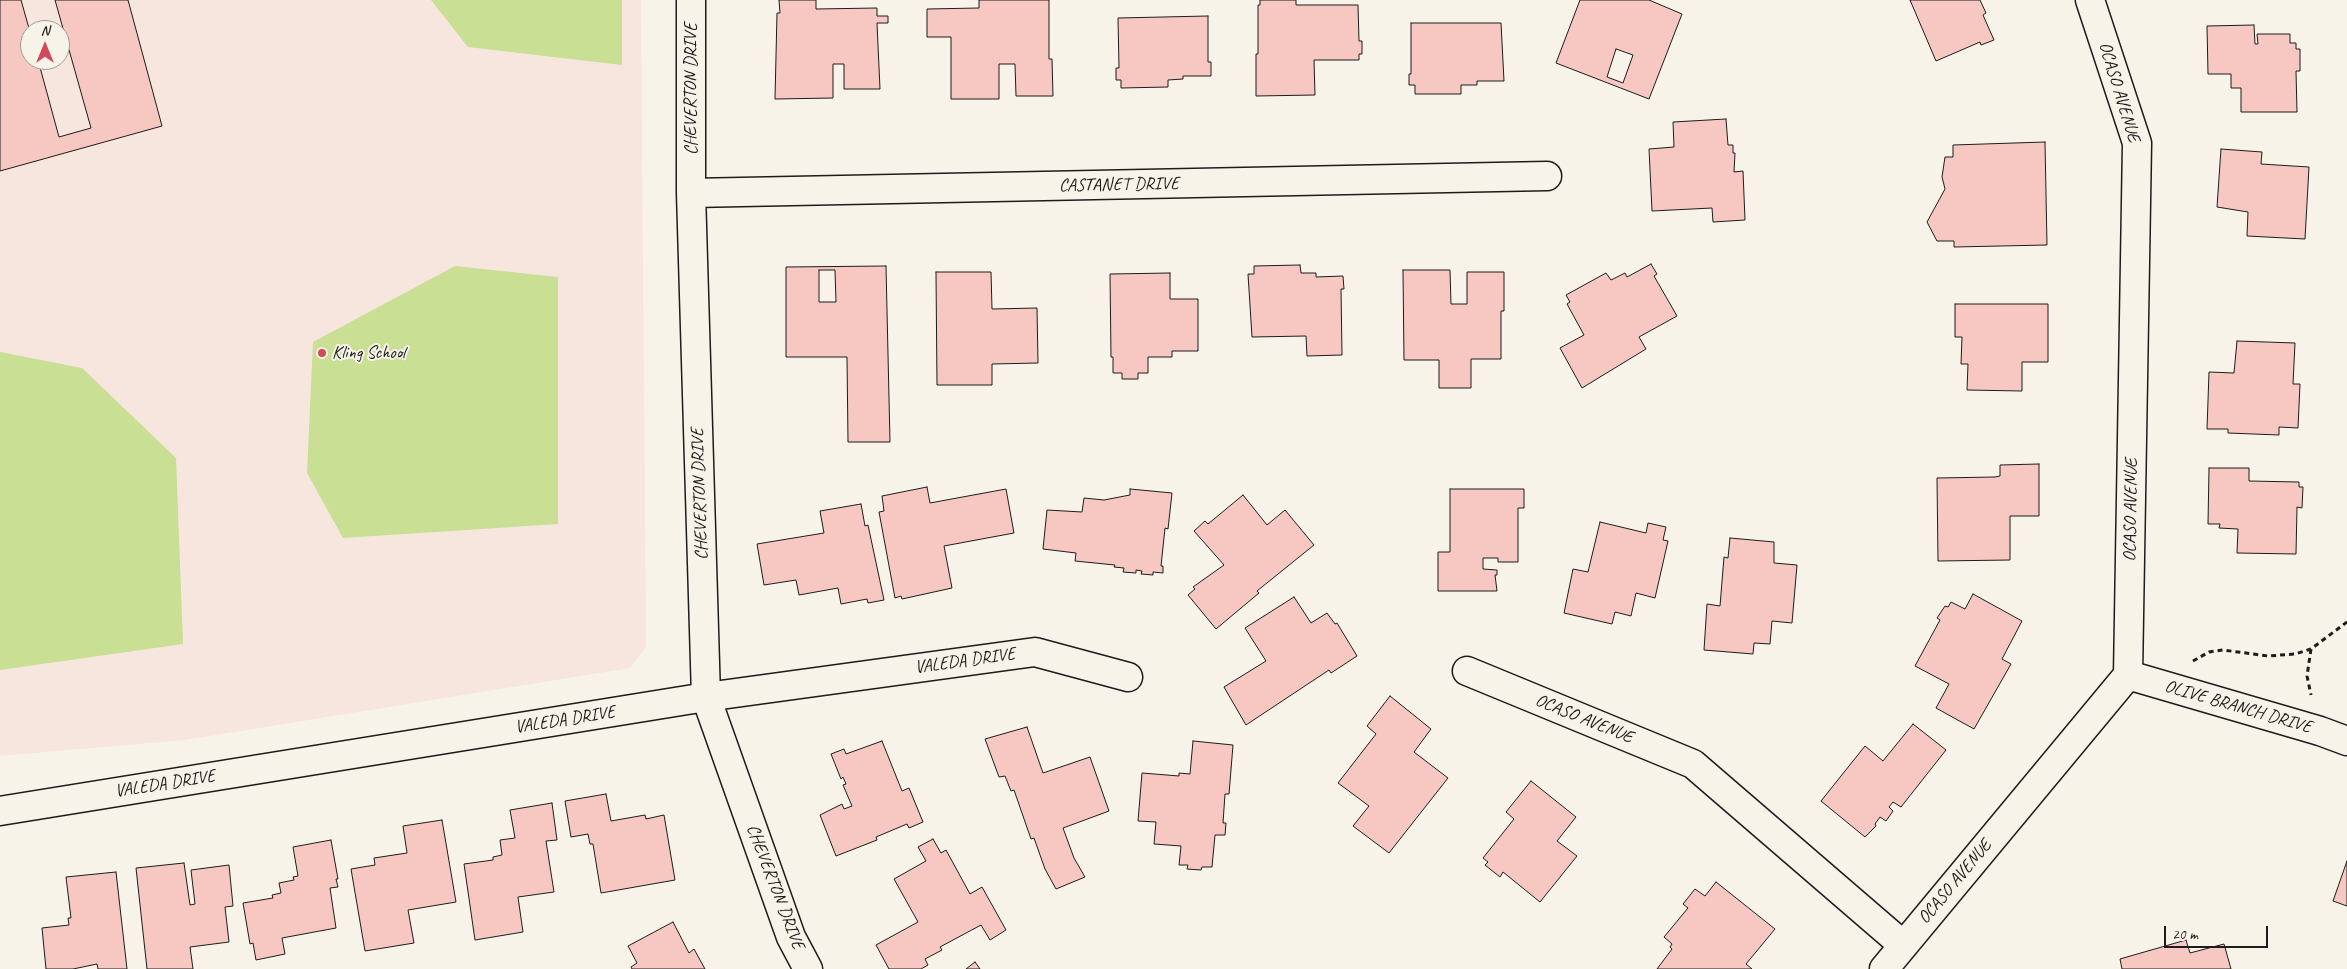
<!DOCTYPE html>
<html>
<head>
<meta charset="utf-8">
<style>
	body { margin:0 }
	#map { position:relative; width:2347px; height:969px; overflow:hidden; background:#f7f3e8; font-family:Caveat,sans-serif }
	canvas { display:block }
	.north { position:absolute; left:20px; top:20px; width:50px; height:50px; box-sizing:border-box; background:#f7f3e8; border:1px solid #9f9d96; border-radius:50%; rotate:0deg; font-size:14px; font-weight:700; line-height:20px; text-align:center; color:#1c1c1c }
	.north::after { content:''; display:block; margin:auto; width:18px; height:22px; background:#d1495b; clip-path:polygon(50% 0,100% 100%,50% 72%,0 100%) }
	.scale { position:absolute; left:2164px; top:926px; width:104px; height:22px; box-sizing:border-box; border:2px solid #1c1c1c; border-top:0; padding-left:6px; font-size:15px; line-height:18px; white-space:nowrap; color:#1c1c1c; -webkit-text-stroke:4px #f7f3e8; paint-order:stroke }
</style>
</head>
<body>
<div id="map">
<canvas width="2347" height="969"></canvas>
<div class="north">N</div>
<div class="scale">20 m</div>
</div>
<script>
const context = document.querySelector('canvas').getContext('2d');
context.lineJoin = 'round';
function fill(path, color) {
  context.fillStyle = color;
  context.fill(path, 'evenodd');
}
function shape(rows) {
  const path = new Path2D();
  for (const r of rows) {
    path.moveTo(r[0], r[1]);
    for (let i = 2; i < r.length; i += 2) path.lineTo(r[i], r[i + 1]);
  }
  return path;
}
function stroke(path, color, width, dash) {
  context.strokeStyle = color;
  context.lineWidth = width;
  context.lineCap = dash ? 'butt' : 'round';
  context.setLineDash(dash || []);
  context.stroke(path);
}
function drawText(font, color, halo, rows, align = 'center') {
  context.font = font + ' Caveat,sans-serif';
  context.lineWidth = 4;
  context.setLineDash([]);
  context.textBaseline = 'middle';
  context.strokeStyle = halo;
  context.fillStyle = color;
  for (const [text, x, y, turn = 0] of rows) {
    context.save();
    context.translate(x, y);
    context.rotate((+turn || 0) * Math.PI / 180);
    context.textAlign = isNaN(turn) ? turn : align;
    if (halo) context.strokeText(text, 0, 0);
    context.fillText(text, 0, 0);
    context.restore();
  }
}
fill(shape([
	[0,0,641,0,646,647,630,668,185,740,0,756],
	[30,30,60,30,60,60,30,60]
]), '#f7e6dd');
fill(shape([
	[431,0,622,0,622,65,468,47],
	[455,266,558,277,558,524,343,538,307,473,313,342],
	[0,352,82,368,176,458,183,644,0,670]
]), '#c8df94');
const building = shape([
	[0,0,21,0,30,32,30,60,38,60,59,137,91,128,55,0,128,0,162,126,0,171,0,0],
	[779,0,816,0,816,9,877,8,877,16,888,16,888,23,877,23,880,89,844,89,844,64,833,64,833,98,775,99,777,13,780,13,779,0],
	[979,0,1049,0,1049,59,1052,59,1053,96,1016,96,1015,64,999,64,999,99,951,99,951,37,927,37,927,9,979,8,979,0],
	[1260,0,1296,0,1296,5,1358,5,1359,41,1362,41,1362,54,1359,54,1359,60,1314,60,1315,95,1256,96,1256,54,1258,54,1258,5,1260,5,1260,0],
	[1580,0,1649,0,1682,14,1649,99,1556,63,1580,0],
	[1616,49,1633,55,1623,83,1607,77,1616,49],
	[1910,0,1980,0,1986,13,1983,15,1994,40,1981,45,1980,42,1936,61,1910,0],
	[1208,16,1208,62,1211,62,1211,76,1183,76,1183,79,1168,80,1168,87,1121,88,1121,80,1116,80,1116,68,1119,68,1118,18,1208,16],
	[1411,23,1501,23,1504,81,1477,81,1477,85,1461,85,1461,94,1415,94,1415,85,1409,85,1409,74,1411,74,1411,23],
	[2254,25,2255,44,2258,44,2257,34,2290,34,2290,43,2296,43,2296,49,2300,49,2300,71,2296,71,2297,112,2241,112,2241,88,2231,88,2231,74,2208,74,2207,26,2254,25],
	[1726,119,1728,145,1733,145,1733,153,1735,153,1734,172,1743,171,1745,220,1713,222,1712,208,1652,211,1649,149,1674,147,1673,122,1726,119],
	[2045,142,2047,245,1954,247,1954,241,1937,241,1927,222,1945,189,1942,177,1945,157,1953,157,1953,145,2045,142],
	[2221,149,2262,152,2261,164,2309,167,2305,239,2247,236,2248,212,2217,207,2221,149],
	[1651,264,1657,274,1654,276,1677,316,1639,337,1646,349,1582,388,1560,348,1584,335,1567,304,1570,302,1566,295,1606,273,1611,280,1625,273,1627,277,1651,264],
	[1300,265,1301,273,1316,273,1316,277,1343,276,1344,289,1341,289,1342,355,1307,356,1306,336,1252,337,1248,274,1254,274,1254,266,1300,265],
	[886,266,890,442,848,442,847,357,786,357,786,267,886,266],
	[819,270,835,270,836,302,819,302,819,270],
	[1403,270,1450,270,1451,304,1467,304,1467,272,1504,272,1504,311,1501,311,1501,359,1471,359,1471,388,1439,388,1439,360,1404,360,1403,270],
	[936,272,991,272,992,309,1037,308,1038,363,992,364,992,385,937,385,936,272],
	[1170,273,1170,299,1198,299,1198,351,1172,351,1172,357,1148,357,1148,373,1138,373,1138,379,1122,379,1122,373,1113,373,1113,357,1111,357,1110,274,1170,273],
	[1955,304,2048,304,2048,362,2022,362,2022,391,1967,390,1968,364,1961,364,1962,337,1955,337,1955,304],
	[2237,341,2295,343,2293,384,2300,384,2298,428,2279,427,2279,435,2228,433,2228,429,2207,429,2209,372,2234,373,2237,341],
	[2039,464,2039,516,2010,516,2010,560,1938,561,1937,478,1995,477,2000,476,2000,465,2039,464],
	[2209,468,2249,468,2249,481,2299,482,2299,487,2303,487,2302,508,2297,507,2296,554,2237,553,2238,529,2219,528,2220,524,2208,524,2209,468],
	[927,487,930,503,1006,489,1014,533,944,546,952,588,902,599,901,596,895,598,879,512,884,511,882,496,927,487],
	[1130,489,1172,493,1168,529,1165,528,1161,566,1163,566,1163,573,1153,572,1153,575,1141,574,1142,571,1136,570,1136,573,1123,572,1124,568,1114,567,1115,565,1075,561,1076,553,1043,549,1047,510,1082,512,1084,498,1104,500,1130,495,1130,489],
	[1450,489,1524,489,1524,508,1518,508,1518,562,1498,562,1498,558,1483,558,1483,569,1497,570,1497,575,1495,575,1497,591,1438,591,1438,552,1450,552,1450,489],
	[1243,495,1267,525,1285,510,1314,545,1257,591,1259,593,1216,629,1188,595,1195,589,1193,587,1224,565,1194,531,1205,521,1208,524,1243,495],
	[861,504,865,526,868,525,884,600,868,603,867,599,841,604,838,588,799,595,796,580,764,585,757,544,824,533,820,511,861,504],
	[1600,522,1646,533,1648,523,1666,527,1663,540,1668,541,1655,598,1636,593,1631,616,1615,612,1612,624,1564,613,1573,569,1588,572,1600,522],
	[1730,538,1774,542,1774,563,1797,565,1792,623,1772,621,1770,644,1754,643,1753,654,1704,650,1707,604,1720,606,1724,557,1728,558,1730,538],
	[1973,594,2022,621,2002,659,2011,664,1974,729,1936,708,1949,684,1915,666,1940,620,1937,618,1945,606,1948,607,1951,602,1965,609,1973,594],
	[1294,597,1311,623,1327,613,1335,624,1337,623,1357,656,1331,673,1329,670,1246,725,1224,687,1266,661,1245,628,1294,597],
	[1390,696,1431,729,1414,752,1448,778,1389,853,1353,826,1369,806,1338,783,1376,734,1367,726,1390,696],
	[1913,724,1946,750,1901,807,1893,802,1889,807,1893,811,1886,821,1880,817,1875,824,1876,826,1865,837,1821,801,1865,746,1883,761,1913,724],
	[1027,727,1043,773,1090,757,1109,811,1063,828,1074,858,1085,877,1056,889,1045,869,1034,838,1031,839,1014,790,1011,791,1005,776,999,777,985,739,1027,727],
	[882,741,902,791,909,788,923,822,909,828,907,824,876,837,877,840,836,856,820,815,842,804,844,809,852,806,843,785,846,784,843,777,841,779,831,754,844,749,846,754,882,741],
	[1193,741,1233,745,1229,794,1225,794,1223,823,1226,823,1225,835,1215,835,1212,867,1202,867,1201,870,1187,869,1188,865,1179,865,1181,846,1154,844,1156,822,1138,821,1142,773,1179,776,1179,773,1190,774,1193,741],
	[1531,781,1576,817,1557,841,1577,856,1540,902,1503,872,1500,877,1485,865,1488,862,1483,858,1514,819,1506,812,1531,781],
	[606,794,611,821,645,815,646,819,664,815,675,880,601,893,593,844,590,844,588,834,571,837,565,801,606,794],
	[552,803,557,840,546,841,554,892,518,897,523,932,475,940,464,864,493,860,493,857,502,855,500,840,515,838,510,810,552,803],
	[442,820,456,902,408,910,414,943,365,951,351,869,375,865,374,858,407,853,403,826,442,820],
	[933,839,941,853,946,850,970,894,982,887,1006,930,990,940,981,925,940,947,942,950,925,959,928,965,921,969,889,969,876,945,918,922,894,879,926,861,918,847,933,839],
	[331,840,338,879,336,879,338,887,330,888,336,928,282,938,285,954,256,960,253,943,250,944,243,903,273,898,272,895,281,893,279,883,294,880,293,877,298,876,293,847,331,840],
	[2347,861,2347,906,2333,901,2347,861],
	[184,863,190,905,195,904,191,870,229,865,233,906,225,907,229,942,190,947,193,969,147,969,136,868,184,863],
	[116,872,127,969,98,969,97,964,73,969,46,969,42,928,69,925,68,918,71,918,66,877,116,872],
	[1716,882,1775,929,1746,964,1752,969,1657,969,1672,949,1670,947,1672,944,1664,937,1688,908,1683,904,1695,889,1705,896,1716,882],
	[673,922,689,953,694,949,705,969,632,969,631,967,637,963,628,946,673,922],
	[2186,940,2190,953,2224,944,2231,969,2122,969,2120,959,2186,940],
	[975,962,980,969,966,969,975,962]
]);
fill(building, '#f7c7c2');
stroke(building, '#1c1c1c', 1);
const minor = shape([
	[691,0,691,193,706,697,791,937,808,969],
	[691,193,1547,176],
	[1467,671,1693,764,1903,945],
	[2128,675,2320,731,2347,741],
	[0,811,706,697,1035,652,1128,677],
	[1884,969,2128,675,2137,143,2090,0]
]);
stroke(minor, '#1c1c1c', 31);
stroke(shape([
	[2311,649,2307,676,2311,695],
	[2193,661,2209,652,2223,650,2268,656,2295,654,2311,649,2347,622]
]), '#1c1c1c', 3, [5, 4]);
stroke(minor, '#f7f3e8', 28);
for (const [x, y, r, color] of [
	[322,353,5,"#d1495b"]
]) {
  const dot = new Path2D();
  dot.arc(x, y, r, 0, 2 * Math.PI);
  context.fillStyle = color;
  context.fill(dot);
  stroke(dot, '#f7f3e8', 2);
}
drawText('18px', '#1c1c1c', '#f7f3e8', [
	["CHEVERTON DRIVE",691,89,-90],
	["OCASO AVENUE",2119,92,73],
	["CASTANET DRIVE",1119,185,-1],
	["CHEVERTON DRIVE",700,494,-92],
	["OCASO AVENUE",2131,510,-89],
	["VALEDA DRIVE",965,661,-8],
	["OLIVE BRANCH DRIVE",2238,707,16],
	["OCASO AVENUE",1584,719,22],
	["VALEDA DRIVE",565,720,-9],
	["VALEDA DRIVE",165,784,-9],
	["OCASO AVENUE",1955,882,-50],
	["CHEVERTON DRIVE",775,887,69]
]);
drawText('18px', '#1c1c1c', '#f7f3e8', [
	["Kling School",332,353]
], 'left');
</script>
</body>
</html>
